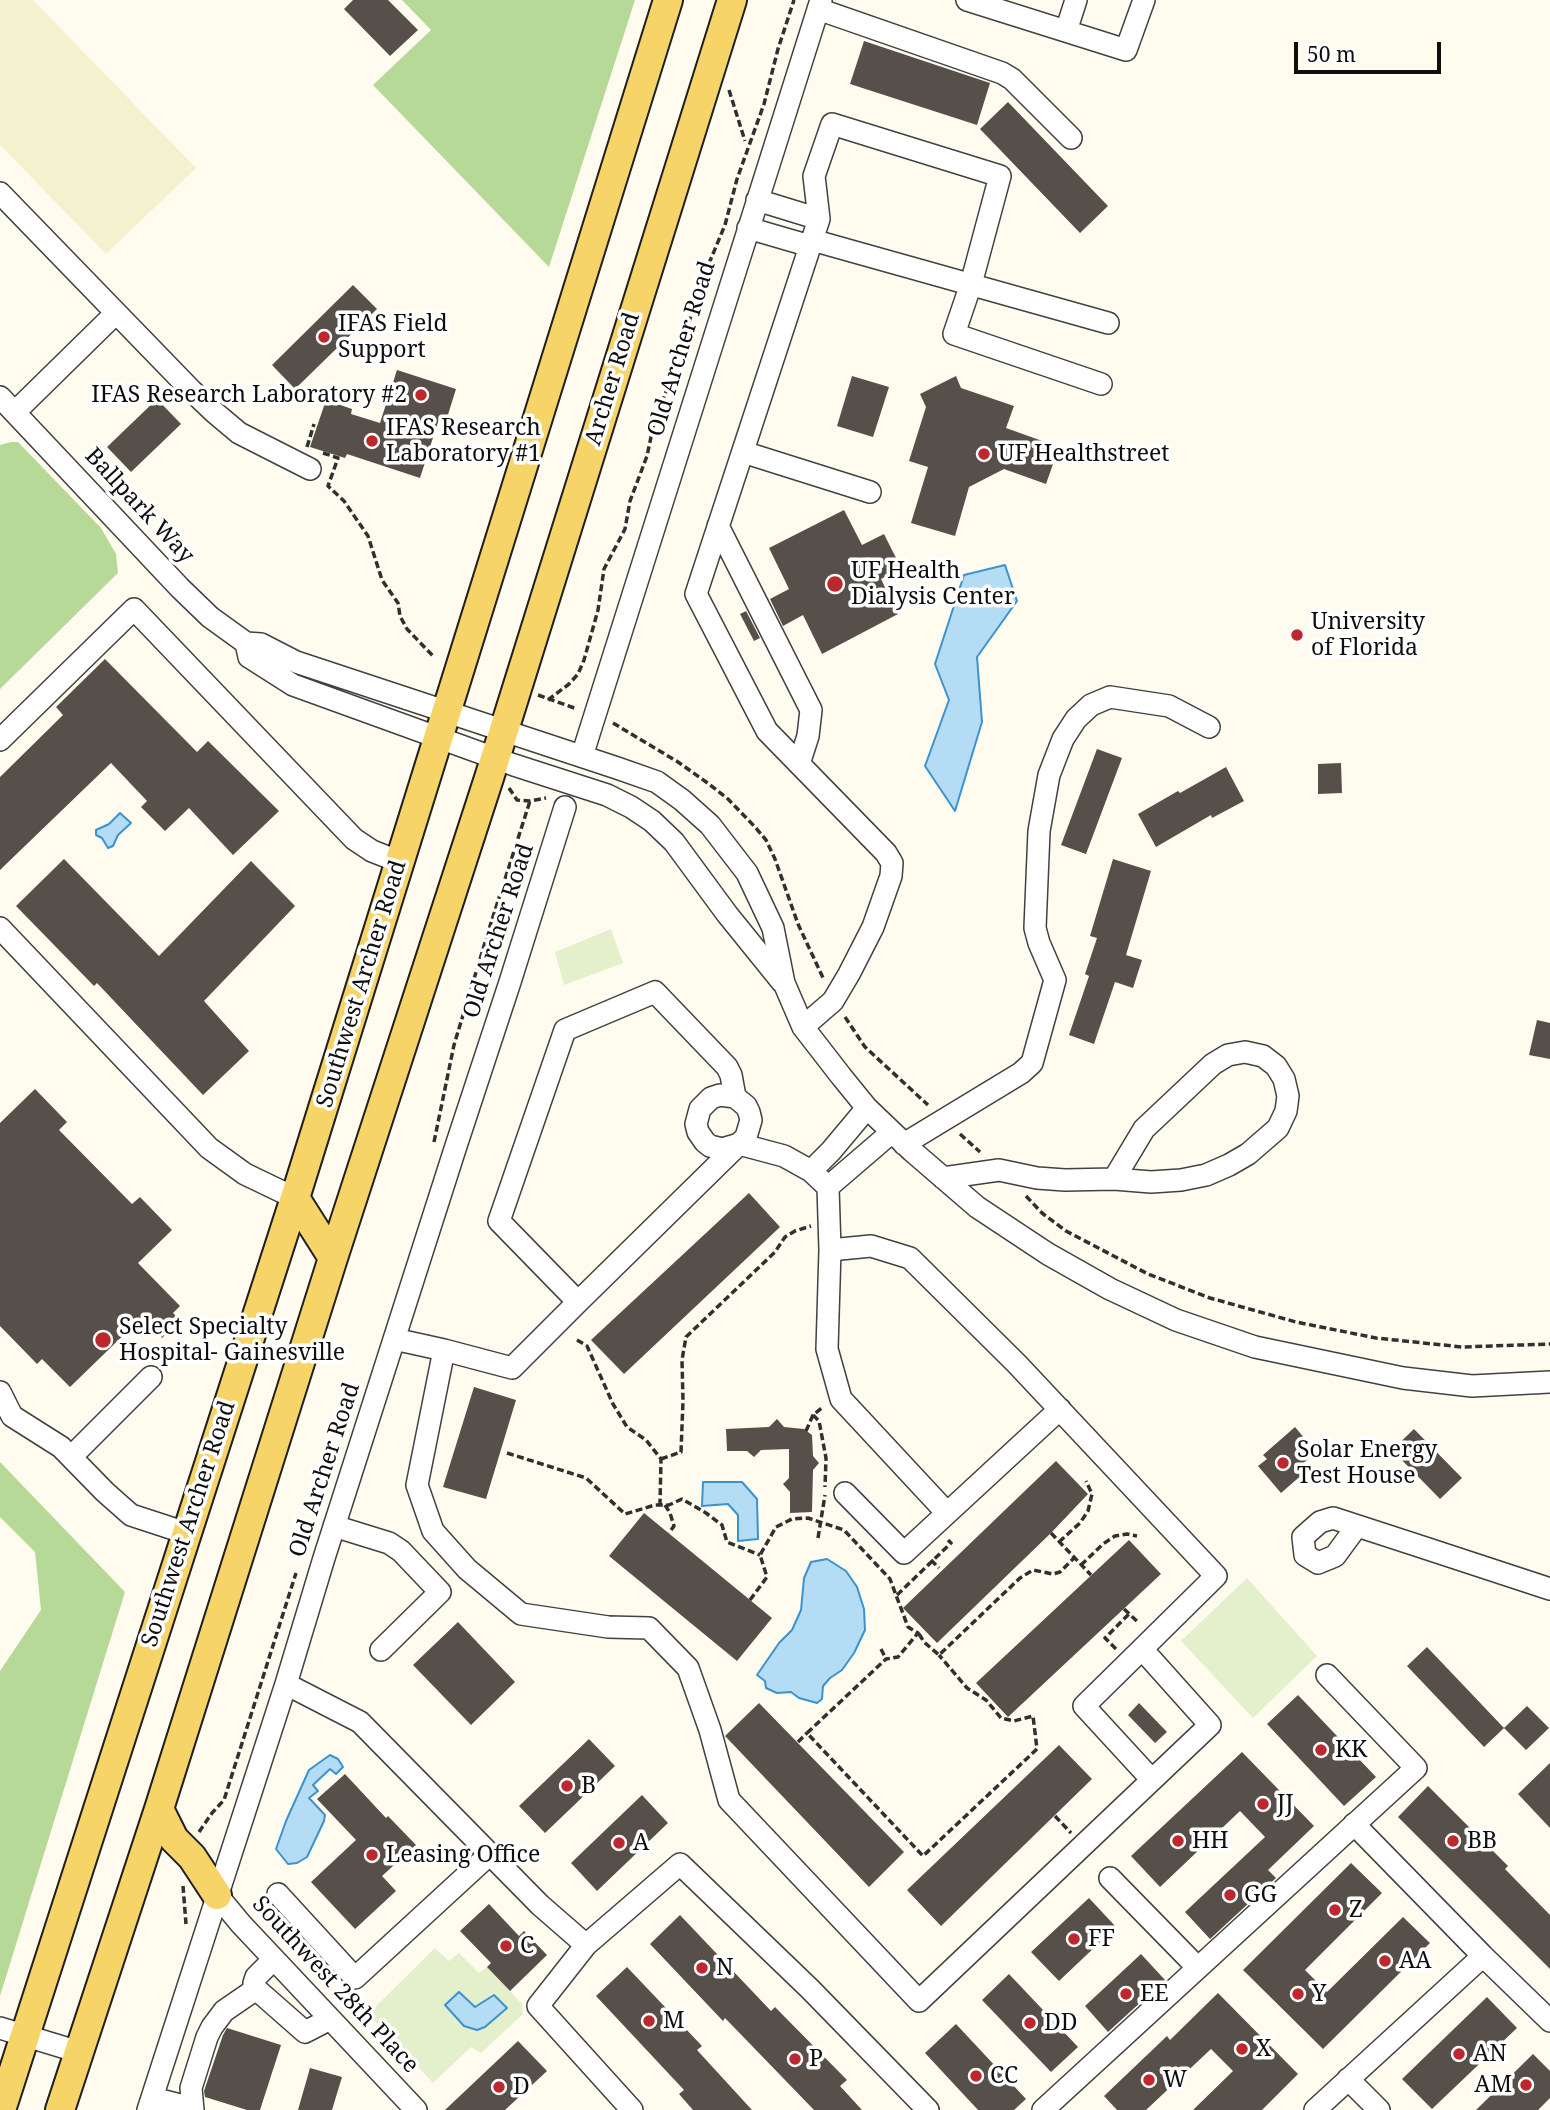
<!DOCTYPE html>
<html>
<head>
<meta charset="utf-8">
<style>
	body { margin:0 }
	#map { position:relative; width:1550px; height:2110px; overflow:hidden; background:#fffcef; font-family:"Noto Serif",serif }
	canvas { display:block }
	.scale { position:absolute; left:1294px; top:42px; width:147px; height:32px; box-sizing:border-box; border:4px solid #0e0e0e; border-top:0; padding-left:9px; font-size:21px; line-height:24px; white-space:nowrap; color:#0e0e0e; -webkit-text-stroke:5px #fff; paint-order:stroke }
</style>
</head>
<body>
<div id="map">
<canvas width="1550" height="2110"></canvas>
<div class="scale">50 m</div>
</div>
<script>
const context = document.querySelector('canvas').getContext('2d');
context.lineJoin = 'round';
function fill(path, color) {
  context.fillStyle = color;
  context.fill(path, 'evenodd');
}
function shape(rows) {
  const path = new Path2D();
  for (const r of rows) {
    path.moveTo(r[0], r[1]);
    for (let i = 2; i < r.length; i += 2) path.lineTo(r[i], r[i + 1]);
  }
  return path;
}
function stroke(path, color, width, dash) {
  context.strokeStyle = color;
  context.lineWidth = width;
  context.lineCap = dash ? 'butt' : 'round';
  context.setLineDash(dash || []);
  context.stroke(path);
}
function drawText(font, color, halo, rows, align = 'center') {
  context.font = font + ' "Noto Serif",serif';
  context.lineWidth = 7;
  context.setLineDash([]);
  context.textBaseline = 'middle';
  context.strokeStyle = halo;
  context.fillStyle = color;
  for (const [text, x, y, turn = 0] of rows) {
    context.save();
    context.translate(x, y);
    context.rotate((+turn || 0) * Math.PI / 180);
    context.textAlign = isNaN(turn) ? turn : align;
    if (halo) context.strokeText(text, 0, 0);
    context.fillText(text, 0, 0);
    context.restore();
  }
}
fill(shape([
	[0,0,33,0,196,168,106,254,0,145]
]), '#f4f1cf');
fill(shape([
	[402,0,635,0,549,267,373,85,431,30],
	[11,442,18,442,101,528,116,554,118,573,0,689,0,445],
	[0,1462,125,1592,0,1996,0,1671,41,1610,35,1552,0,1517]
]), '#b6d998');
fill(shape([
	[611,929,623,963,564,985,555,952],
	[1247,1578,1317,1656,1253,1718,1181,1641],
	[435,1948,449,1961,459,1953,479,1973,487,1967,522,2004,523,2014,481,2053,471,2047,433,2083,368,2014]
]), '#e3f0cb');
const water = shape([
	[1005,565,1017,601,977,657,982,722,955,811,925,766,949,700,935,664,964,575,1005,565],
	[120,813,131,823,118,835,113,846,108,848,102,838,96,835,96,830,109,824,120,813],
	[703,1482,742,1482,757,1499,758,1539,738,1541,738,1515,728,1504,702,1506,703,1482],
	[827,1559,846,1571,857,1587,864,1609,865,1630,854,1653,842,1670,830,1678,823,1686,822,1699,817,1703,799,1698,791,1692,777,1693,766,1688,765,1681,757,1675,779,1643,792,1630,801,1610,804,1578,811,1562,827,1559],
	[330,1755,338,1759,343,1767,336,1774,330,1769,313,1785,318,1791,309,1798,325,1815,324,1821,307,1857,297,1863,288,1864,276,1849,286,1821,309,1770,330,1755],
	[459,1992,475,2007,494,1995,507,2008,485,2027,477,2030,464,2026,445,2005,459,1992]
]);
fill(water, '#b4ddf5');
stroke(water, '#3c92cc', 2);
fill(shape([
	[353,0,388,0,418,30,390,56,344,9],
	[864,41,990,83,977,125,850,84],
	[1008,102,1108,206,1080,233,980,129],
	[353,285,377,309,295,389,272,365],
	[397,370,456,389,446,421,439,419,420,478,347,454,345,458,310,447,326,400,352,409,351,414,380,423],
	[852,376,889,387,873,437,837,426],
	[956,376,961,388,1014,406,1006,428,1059,447,1046,484,1004,469,969,487,955,536,911,523,928,467,909,461,926,407,920,394],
	[157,399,181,424,131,472,107,447],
	[844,510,862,545,884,534,901,568,881,579,898,614,822,654,803,615,783,626,770,599,789,589,769,548],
	[746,611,760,638,754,641,740,614],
	[105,659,197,752,208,741,279,811,233,855,189,808,165,831,141,807,147,801,111,763,0,870,0,777,63,715,56,707],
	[1097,749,1122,758,1086,854,1061,845],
	[1341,763,1342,793,1318,794,1318,764],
	[1226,767,1244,801,1212,818,1211,815,1156,847,1138,814,1178,791,1180,793],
	[64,859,159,956,251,861,295,906,204,1001,249,1051,203,1095,97,983,94,986,16,906],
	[1113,859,1151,871,1126,955,1142,960,1133,988,1115,982,1094,1044,1069,1035,1089,976,1085,974,1097,938,1090,936],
	[1537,1020,1550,1023,1550,1059,1529,1055],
	[35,1089,67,1122,59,1130,132,1204,140,1197,172,1230,138,1263,180,1306,173,1313,180,1320,162,1338,155,1331,148,1337,135,1324,70,1387,42,1359,37,1364,0,1326,0,1123],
	[749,1193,780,1227,624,1374,591,1340],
	[474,1387,516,1400,486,1499,443,1487],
	[777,1419,784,1427,804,1429,812,1435,813,1456,819,1463,813,1470,812,1512,790,1513,790,1492,783,1484,789,1478,789,1449,761,1450,754,1457,747,1451,727,1451,726,1429,769,1427],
	[1295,1427,1316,1452,1299,1467,1304,1473,1281,1493,1258,1466,1267,1459,1263,1455],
	[1414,1429,1462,1478,1440,1499,1392,1450],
	[1056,1461,1088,1494,1051,1533,937,1643,903,1608],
	[644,1513,772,1618,737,1661,609,1556],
	[1129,1540,1161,1574,1008,1717,976,1683],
	[458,1622,515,1682,471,1725,413,1665],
	[1427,1647,1504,1728,1484,1747,1407,1666],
	[1298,1695,1376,1777,1344,1806,1267,1724],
	[759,1703,904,1852,869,1887,725,1736],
	[1139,1703,1167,1732,1155,1743,1128,1715],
	[1527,1706,1549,1728,1526,1750,1504,1728],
	[589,1739,615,1766,545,1833,519,1806],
	[1059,1745,1092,1779,941,1926,907,1890],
	[1242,1752,1314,1826,1268,1870,1276,1878,1210,1939,1185,1912,1265,1837,1240,1811,1160,1887,1131,1856],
	[1550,1763,1550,1828,1518,1794],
	[345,1774,386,1818,388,1816,416,1845,382,1876,396,1891,355,1929,311,1882,356,1840,317,1799],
	[1428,1786,1508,1866,1505,1869,1550,1915,1550,1969,1398,1817],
	[642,1795,668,1823,597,1891,571,1863],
	[1351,1863,1382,1893,1305,1970,1327,1992,1403,1917,1430,1943,1323,2049,1243,1970],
	[1089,1898,1116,1927,1059,1981,1031,1952],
	[489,1904,519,1936,524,1931,547,1955,510,1991,487,1967,491,1963,460,1931],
	[680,1915,771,2011,775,2007,847,2080,840,2086,862,2110,814,2110,725,2018,723,2021,650,1944],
	[1141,1954,1165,1980,1108,2032,1085,2006],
	[627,1967,702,2046,697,2050,752,2110,693,2110,679,2094,684,2090,596,1996],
	[1009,1974,1078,2047,1051,2072,982,2000],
	[1218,1993,1298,2074,1262,2110,1193,2110,1233,2071,1211,2049,1146,2110,1117,2110,1104,2096,1167,2036,1170,2040],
	[1487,1997,1517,2028,1432,2109,1402,2079],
	[956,2024,1026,2099,1014,2110,978,2110,925,2053],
	[227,2028,281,2045,260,2110,247,2110,205,2097,204,2091,223,2035],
	[518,2041,547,2071,505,2110,445,2110],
	[1533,2054,1550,2071,1550,2098,1538,2110,1476,2110],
	[310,2068,342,2077,332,2110,298,2110]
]), '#564f4a');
const minor = shape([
	[967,0,1126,50,1144,0],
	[818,9,1002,73,1012,79,1071,138],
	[1066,31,1076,0],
	[0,193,192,391,214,412,239,433,310,469],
	[757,200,819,219],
	[748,228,810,246],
	[812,240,1108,323],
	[0,397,180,588,210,617,246,643,261,644,296,662,617,768,657,782,682,800,710,825,747,873,773,928,784,983,803,1027,841,1076,867,1108,912,1151,977,1207,1048,1254,1110,1289,1176,1320,1255,1347,1403,1378,1472,1386,1550,1382],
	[15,412,116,313],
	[743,452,870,492],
	[718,526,811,710,808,736,799,764],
	[246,643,249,657,293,685,514,765,607,795,631,807,652,821,674,842,727,914,782,982],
	[0,740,134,609,354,839,372,851,400,862],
	[582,756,821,0],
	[0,928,209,1148,245,1174,295,1198],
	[803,1027,833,1001,849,974,873,927,891,876,892,863,886,853,767,731,696,594,819,219,814,176,832,124,1000,176,971,284,954,334,1101,384],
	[904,1144,1021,1073,1032,1063,1055,980,1039,943,1035,928,1039,831,1049,775,1063,739,1076,719,1091,705,1110,697,1169,706,1209,727],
	[811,1171,831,1151,867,1108],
	[943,1178,999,1170,1037,1178,1065,1180,1114,1179,1144,1129,1213,1064,1228,1055,1245,1052,1263,1056,1276,1066,1284,1079,1288,1096,1286,1111,1278,1128,1248,1154,1229,1165,1206,1175,1181,1180,1151,1182,1114,1179],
	[828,1187,892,1132],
	[830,1250,827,1349,841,1399,947,1513],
	[578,1302,499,1221,565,1030,655,992,727,1067,731,1075,735,1097,746,1106,749,1112,751,1120,746,1137,739,1144,578,1302,512,1368,444,1350,417,1485,433,1531,467,1569,521,1614,608,1627,649,1628,688,1668,710,1730,729,1800,919,2001,1210,1725,1142,1649,1216,1576,1017,1364,910,1258,871,1246,830,1250,828,1187,811,1171,784,1156,739,1144,722,1149,710,1146,705,1142,698,1132,696,1124,700,1109,711,1098,720,1095,735,1097],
	[394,1339,444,1350],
	[0,1392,12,1416,61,1447,105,1492,131,1515,186,1533],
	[71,1457,151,1377],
	[845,1493,904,1553,1060,1409],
	[334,1526,389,1543,401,1551,440,1592,381,1650],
	[1357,1526,1335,1556,1318,1563,1305,1555,1303,1537,1320,1522,1333,1518,1419,1546,1550,1589],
	[1142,1649,1084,1706,1152,1780],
	[286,1684,360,1722,540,1905,586,1945],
	[1354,1824,1483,1956,1550,2021],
	[1110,1878,1198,1968],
	[278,1894,355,1978,490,1854],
	[217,1895,241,1924,416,2110],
	[274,1959,256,1977,254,1983,256,1989,305,2032,330,2019],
	[0,2028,79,2052],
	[1348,2079,1379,2110],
	[152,2098,192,2108],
	[148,2110,286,1684,324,1558,455,1149,510,982,565,807],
	[193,2110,191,2088,207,2037,212,2027,224,2011,256,1989],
	[632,2110,538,2006,586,1945,680,1864,810,1989,928,2110],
	[1043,2110,1416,1768,1327,1675],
	[1315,2110,1483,1956]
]);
const major = shape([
	[295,1198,333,1258],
	[159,1809,174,1839,192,1857,217,1895],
	[1,2110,295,1198,668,0],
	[60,2110,159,1809,333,1258,489,778,732,0]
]);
stroke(minor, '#414141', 24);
stroke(major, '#1f1f1f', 32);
stroke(shape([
	[729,90,745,141],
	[307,447,314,424],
	[323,453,338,458,328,486,344,501,368,536,382,580,398,603,400,616,407,629,434,657],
	[538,695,577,709],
	[548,700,569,684,578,674,584,660,598,610,604,569,625,529,630,501,647,456,654,423,676,366,700,285,725,225,737,179,764,104,778,49,794,0],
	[613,723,678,762,709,784,728,799,755,827,766,840,775,859,798,924,824,980],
	[509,788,517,800,530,801,546,798],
	[845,1017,865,1047,928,1105],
	[960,1134,980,1152],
	[434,1142,454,1045,490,926,530,801],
	[1026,1196,1042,1213,1066,1231,1148,1274,1210,1298,1296,1322,1376,1338,1462,1347,1550,1344],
	[577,1340,587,1346,613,1404,627,1427,646,1440,661,1459,660,1504],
	[813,1415,819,1421,826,1458,825,1487],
	[806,1431,813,1415,823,1407],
	[507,1453,586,1478,625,1514,655,1505,669,1505,682,1499,706,1513,722,1525,727,1542,760,1555],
	[661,1459,681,1452,683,1401,682,1360,686,1337,775,1252,785,1237,795,1231,811,1226],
	[665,1505,670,1513,674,1526,669,1533],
	[1051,1533,1091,1575],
	[818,1538,825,1495],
	[1059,1542,1080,1523,1088,1511,1092,1494,1086,1481],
	[931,1560,939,1568],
	[1081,1565,1103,1544,1115,1536,1127,1534,1137,1536],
	[897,1595,951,1543,948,1540],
	[750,1600,767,1577,760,1555,776,1527,792,1519,808,1518,844,1530,890,1579,908,1627,918,1633,898,1657,886,1659,807,1733,923,1856,1037,1749,1033,1716,1014,1721,1001,1718,986,1700,967,1688,939,1655],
	[1124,1609,1139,1623],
	[919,1634,924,1642,939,1655,1020,1578,1033,1570,1053,1574,1060,1572,1074,1558],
	[881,1649,886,1659],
	[1116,1649,1105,1638,1129,1614],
	[798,1742,807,1733],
	[1055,1816,1071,1833],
	[199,1832,212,1813,224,1800,296,1573],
	[183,1886,186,1924]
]), '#303030', 3.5, [7, 3.5]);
stroke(minor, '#fff', 21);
stroke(major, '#f7d467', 28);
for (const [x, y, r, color] of [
	[324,337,7,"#bd272e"],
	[421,395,7,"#bd272e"],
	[372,441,7,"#bd272e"],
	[984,454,7,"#bd272e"],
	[835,584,9,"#bd272e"],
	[1297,635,7,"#bd272e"],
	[103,1340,9,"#bd272e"],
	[1283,1463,7,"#bd272e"],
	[1321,1750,7,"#bd272e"],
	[567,1786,7,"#bd272e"],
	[1263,1804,7,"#bd272e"],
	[1178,1841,7,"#bd272e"],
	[1453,1841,7,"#bd272e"],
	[619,1843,7,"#bd272e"],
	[372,1855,7,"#bd272e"],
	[1230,1895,7,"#bd272e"],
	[1335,1910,7,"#bd272e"],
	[1074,1939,7,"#bd272e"],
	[506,1946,7,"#bd272e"],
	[1385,1961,7,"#bd272e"],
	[702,1968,7,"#bd272e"],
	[1126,1994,7,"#bd272e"],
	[1298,1994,7,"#bd272e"],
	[649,2021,7,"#bd272e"],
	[1030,2023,7,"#bd272e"],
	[1242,2049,7,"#bd272e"],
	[1459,2054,7,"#bd272e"],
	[795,2059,7,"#bd272e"],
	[976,2076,7,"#bd272e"],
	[1149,2080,7,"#bd272e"],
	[1526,2085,7,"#bd272e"],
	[499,2087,7,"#bd272e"]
]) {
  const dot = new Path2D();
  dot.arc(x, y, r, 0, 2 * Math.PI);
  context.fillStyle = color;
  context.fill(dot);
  stroke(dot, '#fff', 2.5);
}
drawText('23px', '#0e0e0e', '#fff', [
	["IFAS Field",338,324],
	["Support",338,350],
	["IFAS Research Laboratory #2",407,395,"right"],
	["IFAS Research",386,428],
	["Laboratory #1",386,454],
	["UF Healthstreet",998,454],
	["UF Health",851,571],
	["Dialysis Center",851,597],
	["University",1311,622],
	["of Florida",1311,648],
	["Select Specialty",119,1327],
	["Hospital- Gainesville",119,1353],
	["Solar Energy",1297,1450],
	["Test House",1297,1476],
	["KK",1335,1750],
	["B",581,1786],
	["JJ",1277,1804],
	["HH",1192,1841],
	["BB",1467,1841],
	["A",633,1843],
	["Leasing Office",386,1855],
	["GG",1244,1895],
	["Z",1349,1910],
	["FF",1088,1939],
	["C",520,1946],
	["AA",1399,1961],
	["N",716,1968],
	["EE",1140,1994],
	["Y",1312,1994],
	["M",663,2021],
	["DD",1044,2023],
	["X",1256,2049],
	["AN",1473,2054],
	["P",809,2059],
	["CC",990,2076],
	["W",1163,2080],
	["AM",1512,2085,"right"],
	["D",513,2087]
], 'left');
drawText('23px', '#0e0e0e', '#fff', [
	["Old Archer Road",682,349,-73],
	["Archer Road",613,379,-73],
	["Ballpark Way",139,506,47],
	["Old Archer Road",499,931,-72],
	["Southwest Archer Road",362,984,-73],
	["Old Archer Road",325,1470,-72],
	["Southwest Archer Road",189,1524,-72],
	["Southwest 28th Place",335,1985,47]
]);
</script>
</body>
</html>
